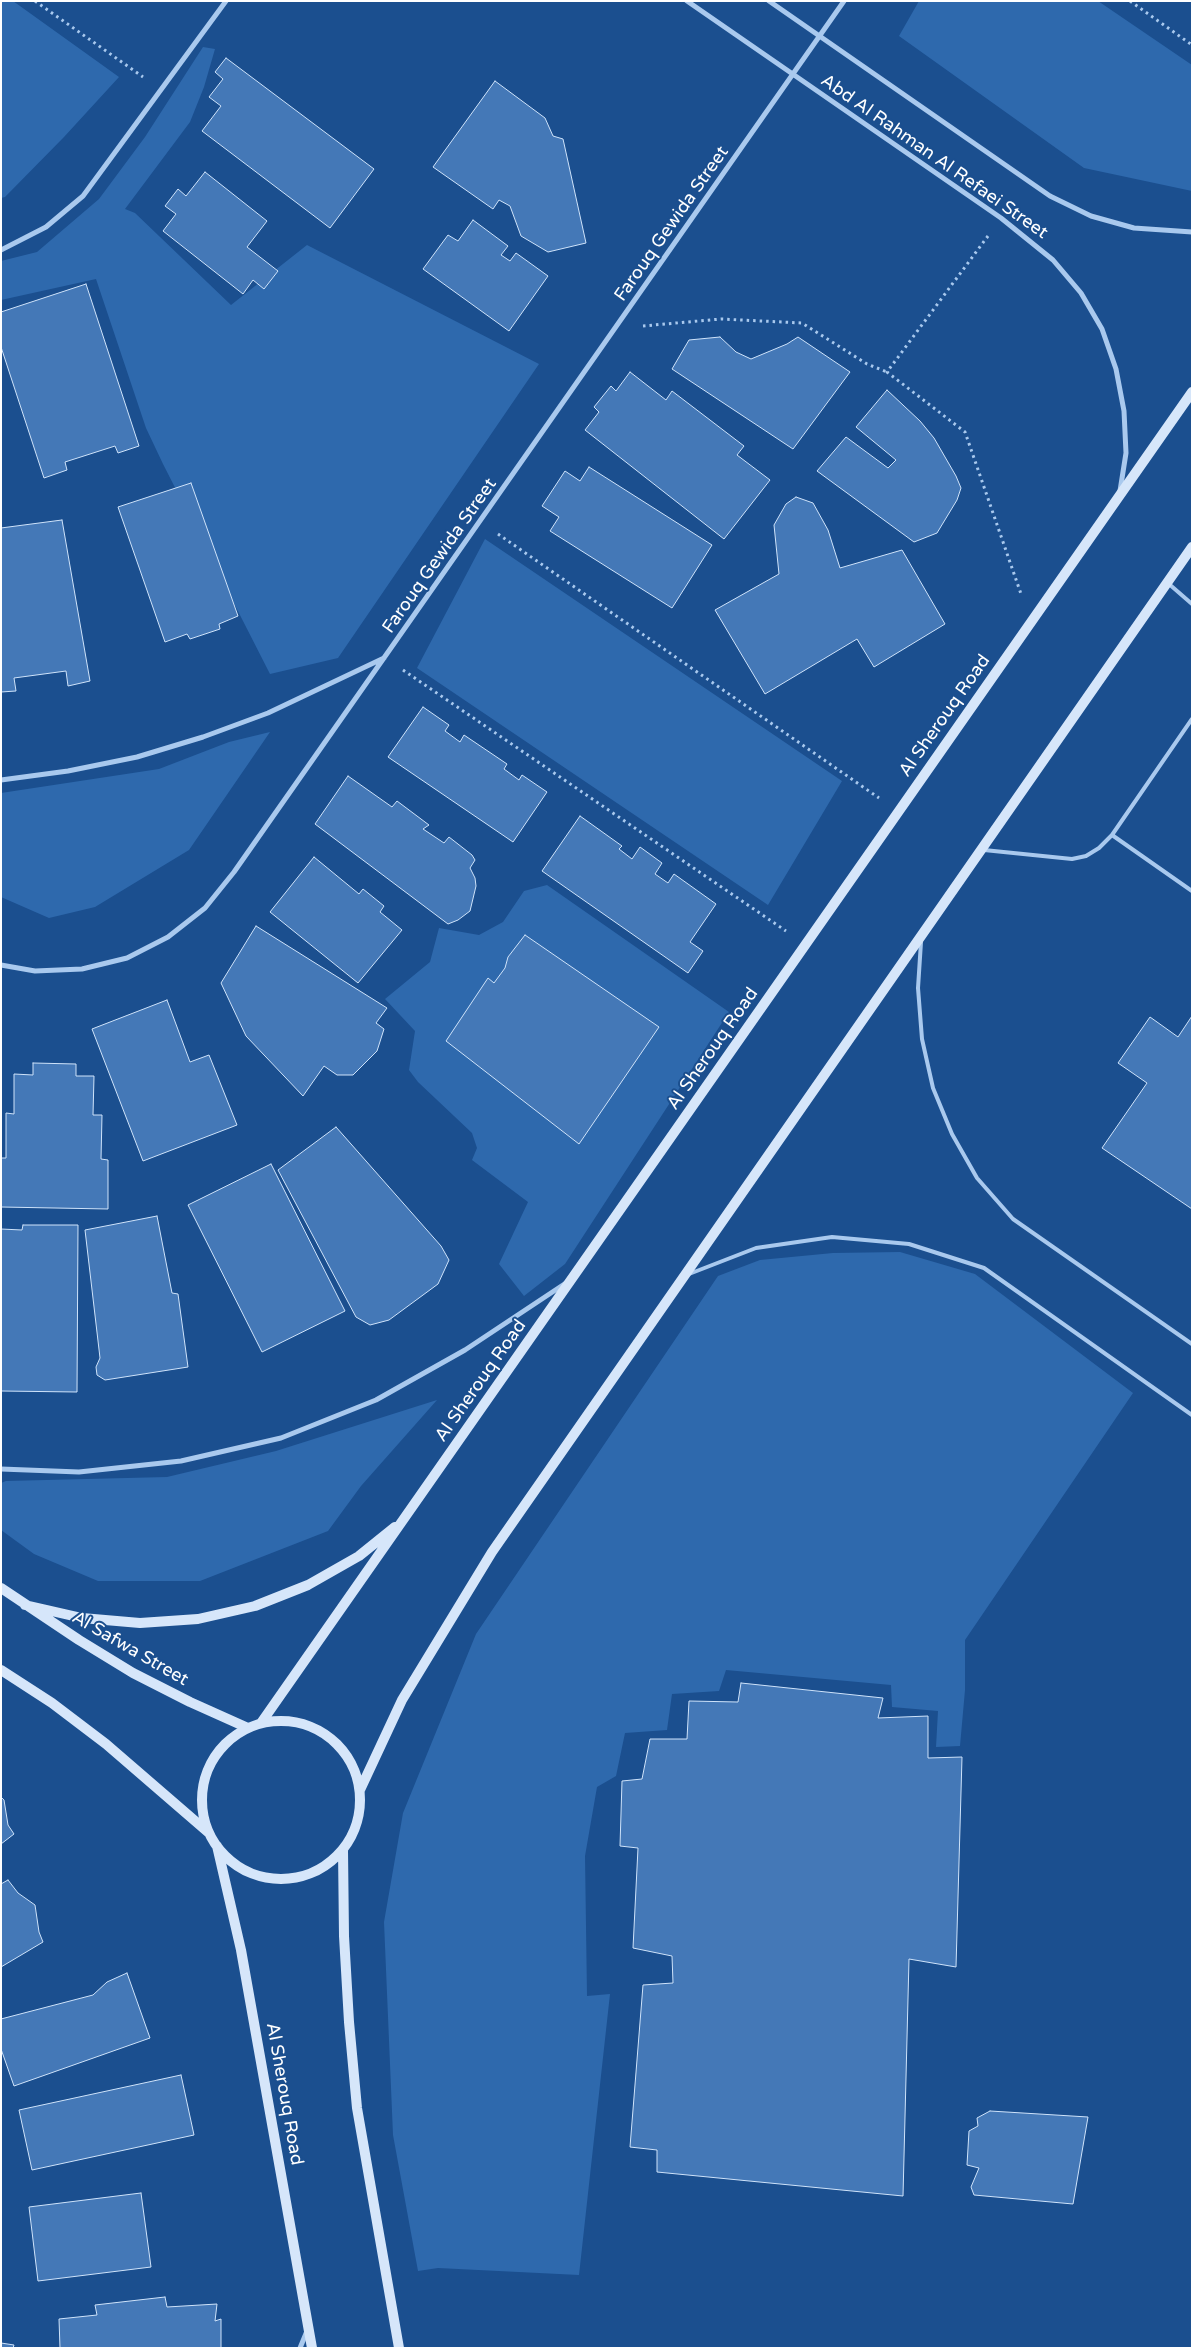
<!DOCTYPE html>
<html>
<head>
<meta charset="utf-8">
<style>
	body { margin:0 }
	#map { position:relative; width:1193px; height:2349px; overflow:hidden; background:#1b4f8f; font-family:"Varela Round",sans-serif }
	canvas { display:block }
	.frame { position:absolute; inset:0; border:2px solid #fff; pointer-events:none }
</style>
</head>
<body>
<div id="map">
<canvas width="1193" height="2349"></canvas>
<div class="frame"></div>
</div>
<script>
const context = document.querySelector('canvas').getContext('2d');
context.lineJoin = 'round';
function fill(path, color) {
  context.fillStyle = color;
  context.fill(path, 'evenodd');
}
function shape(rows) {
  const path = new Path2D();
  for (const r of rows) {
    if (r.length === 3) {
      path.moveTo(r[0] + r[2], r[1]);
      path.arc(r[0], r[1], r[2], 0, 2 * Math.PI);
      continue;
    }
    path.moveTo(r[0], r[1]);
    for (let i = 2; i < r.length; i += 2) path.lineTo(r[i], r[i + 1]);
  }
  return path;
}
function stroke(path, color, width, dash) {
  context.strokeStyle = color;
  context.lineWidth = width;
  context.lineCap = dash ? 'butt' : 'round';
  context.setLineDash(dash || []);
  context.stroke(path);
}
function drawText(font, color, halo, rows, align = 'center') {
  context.font = font + ' "Varela Round",sans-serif';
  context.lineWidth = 4;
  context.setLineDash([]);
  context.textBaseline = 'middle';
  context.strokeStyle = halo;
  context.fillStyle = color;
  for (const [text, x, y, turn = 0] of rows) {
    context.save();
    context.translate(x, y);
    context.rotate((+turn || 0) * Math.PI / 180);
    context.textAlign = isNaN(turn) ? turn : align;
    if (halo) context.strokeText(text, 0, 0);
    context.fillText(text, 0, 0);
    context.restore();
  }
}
fill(shape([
	[1,1,13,1,119,77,64,137,5,197,1,198],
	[919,1,1098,1,1192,65,1192,191,1084,168,899,36],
	[203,47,215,49,204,87,190,122,125,209,135,213,231,305,307,245,539,364,338,658,270,674,163,464,146,428,96,279,1,300,1,261,37,252,99,199,145,137],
	[485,539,842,781,768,905,417,668],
	[270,732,189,850,95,907,49,918,1,897,1,793,159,769,229,742],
	[547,885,729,1012,565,1264,524,1296,499,1264,528,1202,472,1160,477,1148,472,1133,418,1082,409,1070,415,1031,385,999,430,962,439,928,479,935,503,922,524,891],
	[900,1252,975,1274,1133,1393,965,1640,965,1690,960,1746,936,1747,938,1711,892,1707,891,1685,726,1670,719,1691,672,1694,667,1730,625,1733,616,1776,597,1787,585,1856,587,1996,610,1994,579,2275,438,2268,418,2271,393,2135,384,1922,403,1813,476,1634,718,1276,760,1260,833,1253],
	[437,1400,361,1486,328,1531,200,1581,98,1581,34,1554,1,1530,1,1483,6,1481,167,1477,276,1451]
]), '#2e69ad');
const building = shape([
	[226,58,374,169,330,228,202,131,221,106,209,97,223,79,215,72,226,58],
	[495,81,545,118,553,136,563,139,586,243,548,252,521,236,510,206,499,200,493,209,433,167,495,81],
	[205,172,267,221,247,247,278,271,264,289,253,280,243,294,163,231,176,214,165,206,178,189,186,196,205,172],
	[473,220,508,246,501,255,510,261,516,253,548,276,509,331,423,269,448,235,458,241,473,220],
	[86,284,139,446,118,453,115,446,65,462,67,470,44,478,1,347,1,312,86,284],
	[720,337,736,352,751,359,787,344,798,337,850,372,793,449,672,369,689,340,720,337],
	[630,372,666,400,672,391,744,446,737,455,770,480,724,539,585,430,599,412,594,407,611,386,616,391,630,372],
	[887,390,920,421,934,438,956,476,961,488,957,500,937,533,914,542,817,471,846,437,888,468,896,460,856,427,887,390],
	[589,467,712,545,672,608,550,531,559,517,542,506,565,471,580,481,589,467],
	[191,483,238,616,219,624,220,629,190,639,187,634,165,642,118,507,191,483],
	[796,497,813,503,828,530,840,568,902,550,945,624,874,667,857,639,765,694,715,610,779,574,774,525,786,504,796,497],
	[62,520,90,681,68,686,66,671,14,678,16,691,1,692,1,528,62,520],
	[423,707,449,725,445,731,460,742,464,735,507,764,504,769,519,780,522,775,547,792,513,842,388,757,423,707],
	[348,776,392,807,397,801,429,825,423,829,444,843,449,837,472,855,475,860,470,868,475,878,476,886,470,911,458,920,448,924,315,824,348,776],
	[580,816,622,846,619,849,632,859,640,847,662,863,655,874,668,883,674,874,716,904,690,942,703,951,688,973,542,871,580,816],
	[314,857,359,894,363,889,384,906,380,912,402,930,358,983,270,912,314,857],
	[256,926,387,1008,376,1023,384,1029,377,1051,353,1075,337,1075,324,1066,303,1096,246,1036,221,983,256,926],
	[525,935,659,1027,579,1144,446,1041,488,978,494,983,505,968,508,957,525,935],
	[167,1000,190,1062,209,1055,237,1125,143,1161,92,1029,167,1000],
	[1192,1016,1192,1209,1102,1148,1147,1083,1118,1063,1150,1017,1178,1037,1192,1016],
	[33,1063,76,1064,76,1076,94,1076,93,1115,102,1115,101,1159,108,1160,108,1209,1,1207,1,1158,6,1158,6,1113,14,1114,14,1074,33,1075,33,1063],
	[336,1127,441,1246,449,1260,438,1284,389,1320,370,1325,356,1317,278,1170,336,1127],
	[271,1164,345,1311,262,1352,188,1205,271,1164],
	[157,1216,172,1293,178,1294,188,1367,105,1380,97,1375,96,1367,100,1358,85,1230,157,1216],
	[23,1225,78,1225,77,1392,1,1391,1,1229,22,1230,23,1225],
	[741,1683,883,1698,878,1718,928,1716,928,1758,962,1757,956,1967,909,1959,903,2196,657,2172,657,2150,630,2147,643,1985,673,1983,672,1956,633,1948,638,1848,620,1846,622,1781,642,1779,650,1739,687,1739,689,1701,738,1702,741,1683],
	[1,1797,4,1800,8,1825,14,1834,1,1844,1,1797],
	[8,1880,18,1893,35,1905,39,1932,43,1942,1,1967,1,1884,8,1880],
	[127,1973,150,2038,14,2086,1,2049,1,2019,93,1995,107,1982,127,1973],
	[181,2075,194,2135,32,2170,19,2110,181,2075],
	[990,2111,1088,2117,1073,2204,974,2195,971,2187,979,2168,967,2165,969,2131,978,2126,977,2118,990,2111],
	[141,2193,151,2267,38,2281,29,2207,141,2193],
	[165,2297,167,2307,217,2304,215,2321,221,2319,221,2348,60,2348,59,2319,97,2315,95,2305,165,2297],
	[1,2343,14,2345,13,2348,1,2348,1,2343]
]);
fill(building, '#4478b7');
stroke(building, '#cfe3fa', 1);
stroke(shape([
	[35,1,143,77],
	[1130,1,1192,45],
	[988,236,887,372,965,432,1021,594],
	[643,326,721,319,802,323,867,364,887,372],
	[498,534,879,798],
	[403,670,786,931]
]), '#a9c9ee', 3, [2.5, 4]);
stroke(shape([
	[1169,584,1192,604],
	[1112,835,1192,891],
	[984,850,1072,859,1086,856,1099,848,1112,835,1192,719],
	[921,942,918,988,922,1039,933,1088,952,1134,977,1178,1013,1219,1192,1344],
	[689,1274,756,1248,832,1237,909,1244,984,1268,1192,1415]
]), '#a9c9ee', 4);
stroke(shape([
	[687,1,1001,218,1053,260,1081,293,1102,329,1116,369,1124,411,1126,453,1120,491],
	[769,1,1050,196,1091,216,1134,228,1192,232],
	[1,250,46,227,83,196,226,1],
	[1,780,68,771,137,757,203,737,268,713,384,658],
	[1,965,35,971,82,969,127,958,168,937,205,908,234,872,844,1],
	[1,1469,79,1472,181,1461,281,1438,376,1400,465,1350,566,1283],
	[300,2348,307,2331]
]), '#a9c9ee', 5);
stroke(shape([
	[1,1588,79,1640,133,1673,190,1702,248,1728],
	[25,1605,82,1618,140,1623,198,1619,255,1606,308,1585,359,1556,395,1527],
	[1,1670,52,1703,106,1744,209,1833],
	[281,1800,79],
	[261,1723,1192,392],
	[360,1790,402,1700,492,1552,1192,547],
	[217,1846,241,1950,312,2348],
	[343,1850,344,1936,349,2022,357,2108,399,2348]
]), '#d6e6fa', 10);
drawText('18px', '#fff', '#1b4f8f', [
	["Abd Al Rahman Al Refaei Street",934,157,35],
	["Farouq Gewida Street",672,224,-55],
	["Farouq Gewida Street",440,556,-55],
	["Al Sherouq Road",945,716,-55],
	["Al Sherouq Road",713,1049,-55],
	["Al Sherouq Road",481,1381,-55],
	["Al Safwa Street",130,1649,30],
	["Al Sherouq Road",284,2094,80]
]);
</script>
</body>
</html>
